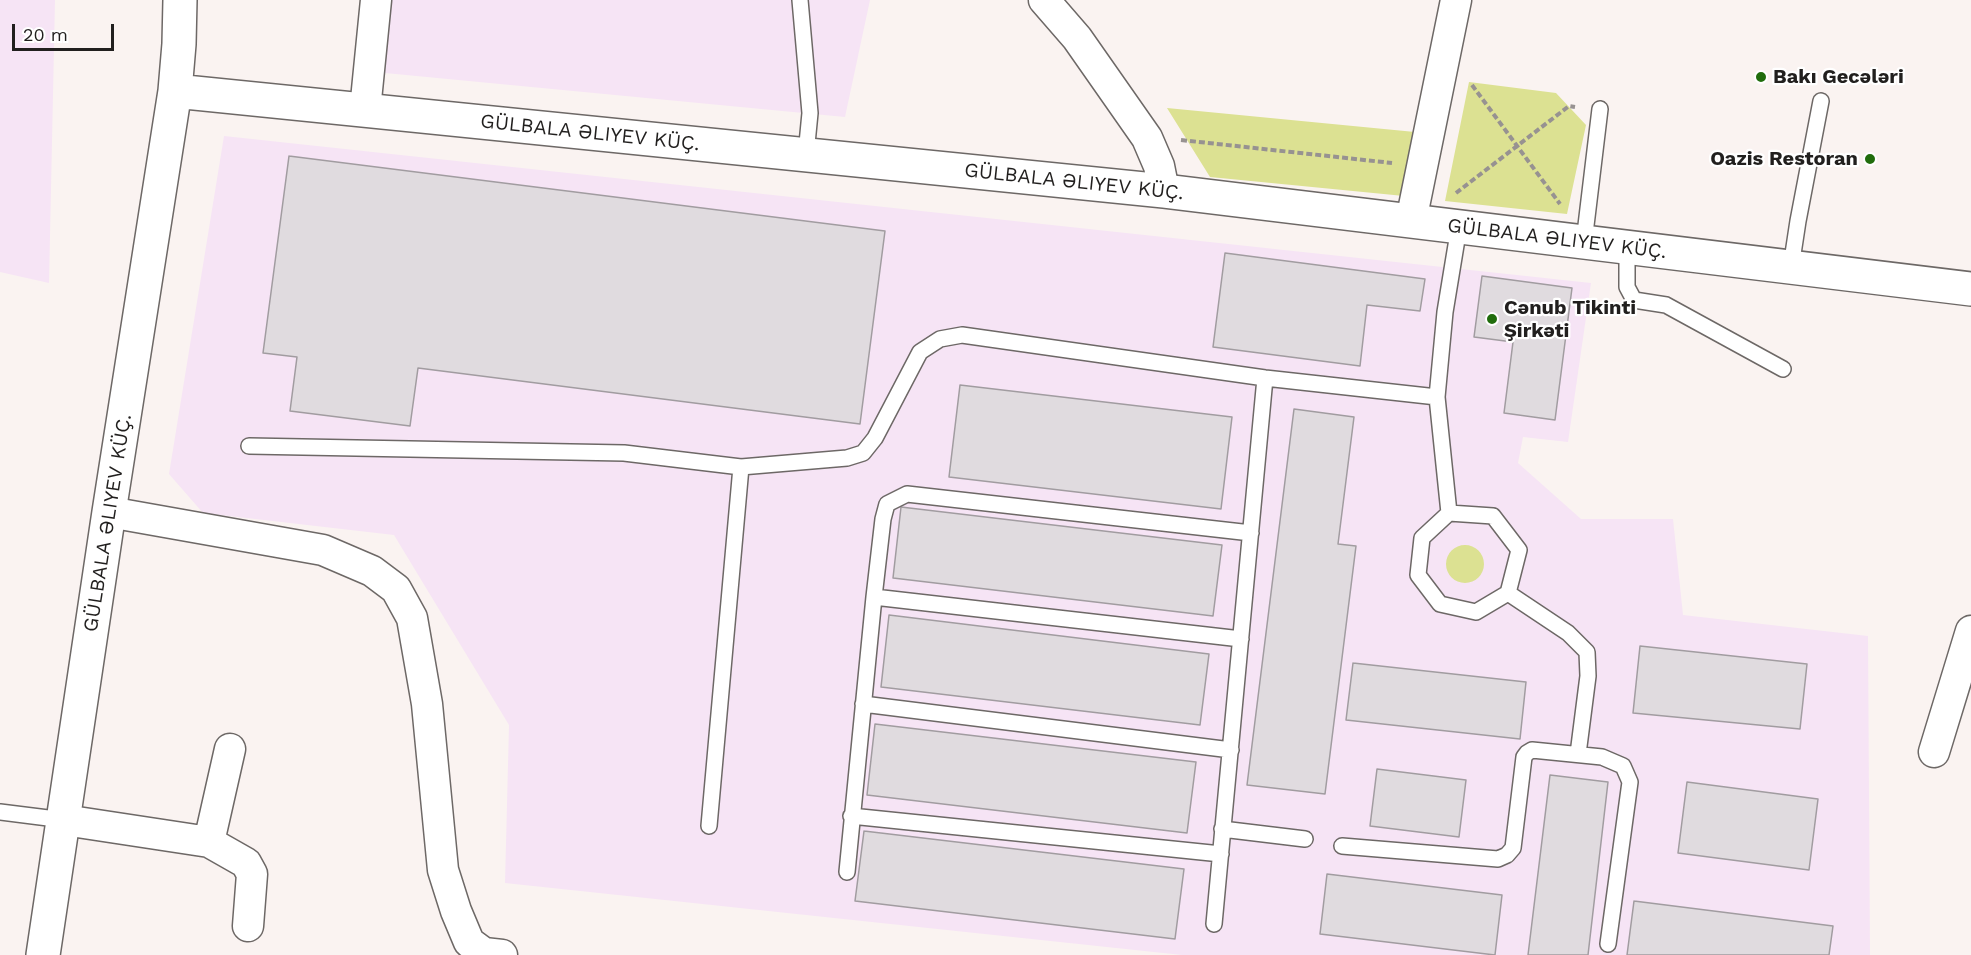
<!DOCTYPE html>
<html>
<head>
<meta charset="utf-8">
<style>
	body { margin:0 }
	#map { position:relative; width:1971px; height:955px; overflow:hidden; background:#faf3f1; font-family:"Work Sans",sans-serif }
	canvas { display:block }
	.scale { position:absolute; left:12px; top:24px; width:102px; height:27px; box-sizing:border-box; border:3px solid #211f1e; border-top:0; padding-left:8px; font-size:18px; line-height:21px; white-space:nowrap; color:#211f1e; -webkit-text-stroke:4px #fff; paint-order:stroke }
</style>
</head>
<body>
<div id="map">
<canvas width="1971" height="955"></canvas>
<div class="scale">20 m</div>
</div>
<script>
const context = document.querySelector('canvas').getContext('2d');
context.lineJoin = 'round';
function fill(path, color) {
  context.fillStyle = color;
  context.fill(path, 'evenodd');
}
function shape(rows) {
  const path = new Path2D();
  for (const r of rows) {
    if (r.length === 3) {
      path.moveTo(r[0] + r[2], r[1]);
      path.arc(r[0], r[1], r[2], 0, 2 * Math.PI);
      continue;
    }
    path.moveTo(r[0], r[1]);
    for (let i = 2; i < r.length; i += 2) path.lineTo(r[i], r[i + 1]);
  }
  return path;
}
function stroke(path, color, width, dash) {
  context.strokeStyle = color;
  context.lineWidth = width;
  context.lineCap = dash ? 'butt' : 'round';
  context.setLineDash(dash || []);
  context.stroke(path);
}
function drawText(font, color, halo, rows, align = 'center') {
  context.font = font + ' "Work Sans",sans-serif';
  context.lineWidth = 4.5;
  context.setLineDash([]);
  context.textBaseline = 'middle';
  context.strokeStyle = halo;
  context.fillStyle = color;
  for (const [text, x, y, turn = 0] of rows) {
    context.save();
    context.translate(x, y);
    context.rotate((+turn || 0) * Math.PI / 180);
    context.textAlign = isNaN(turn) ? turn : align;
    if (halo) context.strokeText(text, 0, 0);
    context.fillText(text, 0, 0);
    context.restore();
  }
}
fill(shape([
	[0,0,55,0,49,283,0,272],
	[391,0,870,0,845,117,385,73],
	[224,136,1591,283,1568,442,1523,437,1518,463,1581,519,1673,519,1683,615,1868,636,1870,955,1182,955,505,883,509,725,394,535,203,513,169,474]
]), '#f6e4f5');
fill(shape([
	[1469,82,1556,93,1586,125,1567,214,1445,201],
	[1167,108,1415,132,1404,196,1210,177],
	[1465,564,19]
]), '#dce192');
const building = shape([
	[289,156,885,231,860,424,418,368,410,426,290,411,297,357,263,353,289,156],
	[1225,253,1425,279,1420,311,1367,305,1360,366,1213,347,1225,253],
	[1482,276,1572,288,1555,420,1504,413,1513,342,1474,337,1482,276],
	[960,385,1232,417,1221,509,949,477,960,385],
	[1294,409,1354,417,1338,544,1356,546,1325,794,1247,785,1294,409],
	[901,507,1222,545,1213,616,893,578,901,507],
	[889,615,1209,654,1200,725,881,687,889,615],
	[1640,646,1807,664,1800,729,1633,713,1640,646],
	[1353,663,1526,682,1520,739,1346,720,1353,663],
	[875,724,1196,762,1187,833,867,795,875,724],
	[1377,769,1466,780,1459,837,1370,826,1377,769],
	[1550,775,1608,782,1588,955,1528,955,1550,775],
	[1687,782,1818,799,1809,870,1678,853,1687,782],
	[864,831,1184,869,1175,939,855,901,864,831],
	[1327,874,1502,895,1495,955,1320,934,1327,874],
	[1634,901,1833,926,1829,955,1627,955,1634,901]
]);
fill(building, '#e0dbdf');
stroke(building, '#a19ca0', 1.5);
const service = shape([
	[800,0,810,113,806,154],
	[1584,242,1600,109],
	[1627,247,1627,287,1634,300,1666,305,1783,369],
	[1791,267,1798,221,1821,101],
	[1437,397,1449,513],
	[249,446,624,453,741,467,847,458,863,453,875,438,920,352,940,339,962,335,1265,378,1437,397,1445,312,1459,227],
	[1449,513,1493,516,1519,550,1508,593,1476,612,1440,604,1418,575,1422,538,1449,513],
	[1508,593,1568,633,1587,652,1588,676,1578,754],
	[874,597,1241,639],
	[863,704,1231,750],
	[0,812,64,820],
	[851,816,1221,854],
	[709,826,741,467],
	[1222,829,1305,839],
	[1342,846,1498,859,1507,855,1513,848,1524,757,1527,753,1532,750,1602,757,1623,766,1630,782,1608,944],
	[847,872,874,597,883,519,887,504,907,494,1251,533],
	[1214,924,1265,378]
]);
const minor = shape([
	[1044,0,1077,38,1147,138,1159,166,1164,191],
	[365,110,376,0],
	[1411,221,1456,0],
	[109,512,323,550,372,571,396,589,412,618,427,704,443,870,456,911,469,942,484,953,502,955],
	[1934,752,1971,631],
	[64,820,209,842,246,863,252,874,248,926],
	[209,842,230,749]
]);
const tertiary = shape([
	[175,91,1164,191,1971,289],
	[43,955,109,512,175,91,179,44,180,0]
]);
stroke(service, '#6d6866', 18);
stroke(minor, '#6d6866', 33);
stroke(tertiary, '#6d6866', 36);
stroke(shape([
	[1472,85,1560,204],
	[1181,140,1392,163],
	[1456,193,1569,106,1575,107]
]), '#979291', 4, [6, 3]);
stroke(service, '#fff', 15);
stroke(minor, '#fff', 30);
stroke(tertiary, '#fff', 33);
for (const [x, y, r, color] of [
	[1761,77,6,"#206c0c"],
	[1870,159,6,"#206c0c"],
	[1492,319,6,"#206c0c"]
]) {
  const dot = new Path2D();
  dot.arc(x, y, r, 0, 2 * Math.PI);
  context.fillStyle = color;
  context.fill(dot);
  stroke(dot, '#fff', 2);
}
drawText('bold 20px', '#211f1e', '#fff', [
	["Bakı Gecələri",1773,77],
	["Oazis Restoran",1858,159,"right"],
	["Cənub Tikinti",1504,308],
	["Şirkəti",1504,331]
], 'left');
drawText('20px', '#211f1e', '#fff', [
	["GÜLBALA ƏLIYEV KÜÇ.",590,133,6],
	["GÜLBALA ƏLIYEV KÜÇ.",1074,182,6],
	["GÜLBALA ƏLIYEV KÜÇ.",1557,239,7],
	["GÜLBALA ƏLIYEV KÜÇ.",108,523,-81]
]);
</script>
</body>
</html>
